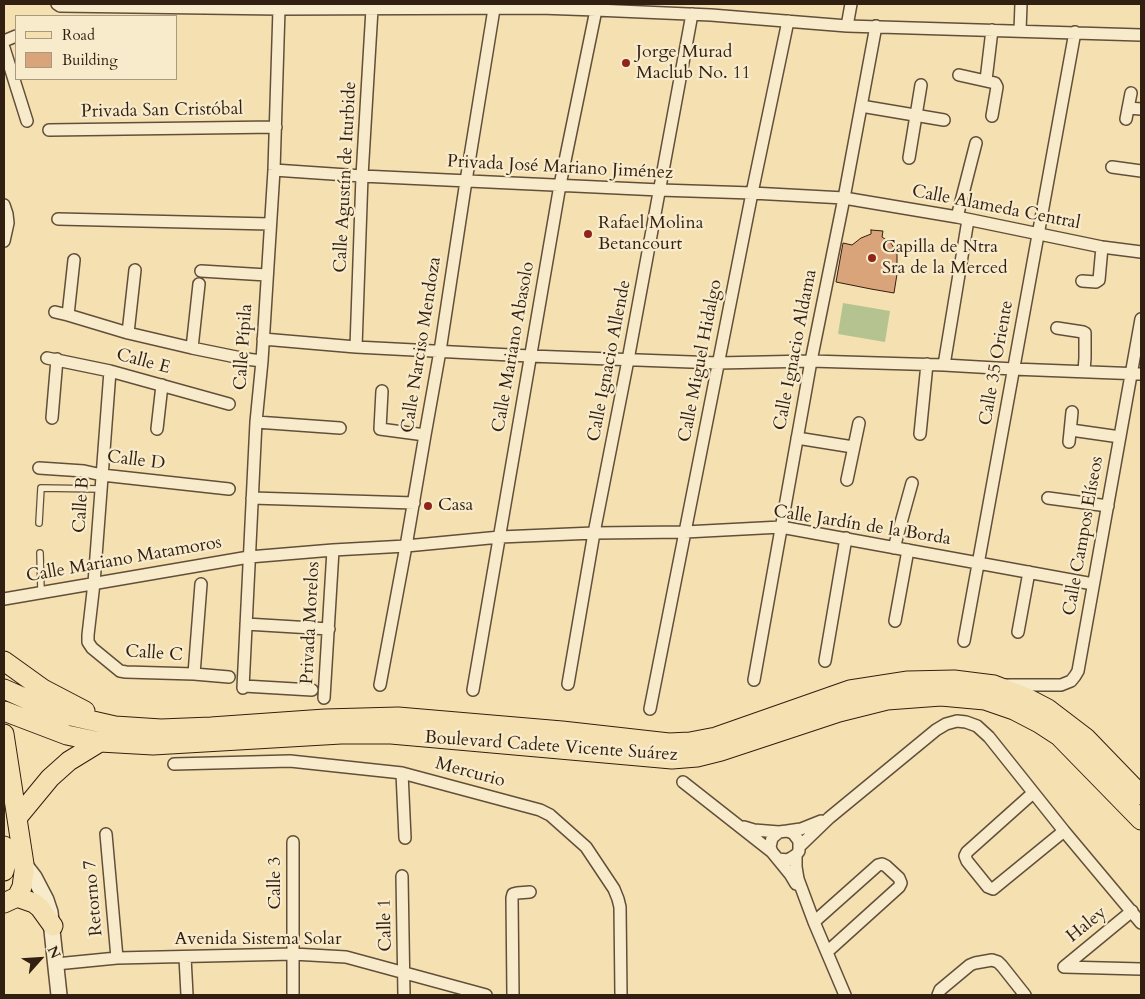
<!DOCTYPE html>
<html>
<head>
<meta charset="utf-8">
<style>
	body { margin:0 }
	#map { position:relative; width:1145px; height:999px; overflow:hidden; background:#f5e0b1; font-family:Cardo,serif }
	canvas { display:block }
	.frame { position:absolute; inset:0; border:5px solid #311f11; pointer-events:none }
	.legend { position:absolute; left:15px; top:15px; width:162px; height:65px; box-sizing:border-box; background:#f8ebcc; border:1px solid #a89981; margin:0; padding:6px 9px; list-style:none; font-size:15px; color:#311f11 }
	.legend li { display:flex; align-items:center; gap:10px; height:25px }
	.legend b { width:25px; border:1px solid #a89981 }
	.north { position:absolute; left:15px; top:934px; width:50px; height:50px; -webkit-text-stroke:4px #f8ebcc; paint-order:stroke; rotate:64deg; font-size:14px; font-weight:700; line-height:20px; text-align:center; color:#311f11 }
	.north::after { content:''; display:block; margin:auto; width:18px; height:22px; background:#311f11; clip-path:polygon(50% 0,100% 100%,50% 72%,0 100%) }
</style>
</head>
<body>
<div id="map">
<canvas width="1145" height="999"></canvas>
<div class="frame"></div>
<ul class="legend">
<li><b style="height:6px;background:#f5e0b1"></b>Road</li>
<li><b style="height:14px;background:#daa47a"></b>Building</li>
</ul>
<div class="north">N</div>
</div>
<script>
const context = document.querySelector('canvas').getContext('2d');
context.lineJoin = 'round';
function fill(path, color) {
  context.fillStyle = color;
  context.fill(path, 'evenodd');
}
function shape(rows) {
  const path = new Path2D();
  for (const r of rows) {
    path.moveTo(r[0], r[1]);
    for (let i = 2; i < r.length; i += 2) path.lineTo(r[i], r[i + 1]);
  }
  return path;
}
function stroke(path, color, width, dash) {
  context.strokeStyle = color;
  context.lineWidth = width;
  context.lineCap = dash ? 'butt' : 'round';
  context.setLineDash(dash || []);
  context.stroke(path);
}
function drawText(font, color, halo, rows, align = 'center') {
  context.font = font + ' Cardo,serif';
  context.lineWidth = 4.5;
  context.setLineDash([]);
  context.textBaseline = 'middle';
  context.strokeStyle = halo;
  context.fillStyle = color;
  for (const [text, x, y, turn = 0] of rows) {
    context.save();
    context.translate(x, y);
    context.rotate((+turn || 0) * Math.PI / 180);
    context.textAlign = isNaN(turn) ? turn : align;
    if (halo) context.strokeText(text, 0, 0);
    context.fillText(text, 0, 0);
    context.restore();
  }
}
fill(shape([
	[843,303,890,311,885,342,838,334]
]), '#b5c391');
const building = shape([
	[871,230,883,231,882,237,891,243,897,253,897,262,895,273,897,274,894,293,871,289,836,282,843,243,852,245,861,238,871,234,871,230]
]);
fill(building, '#daa47a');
stroke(building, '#311f11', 1);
const service = shape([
	[39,523,41,488,101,489],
	[40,553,41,591]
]);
const minor = shape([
	[57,4,60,6,279,9,540,8,596,10,711,15,847,26,1141,35],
	[847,26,851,4],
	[1020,31,1021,4],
	[4,41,16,36],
	[4,48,27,121],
	[959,75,995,83,997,87,992,116],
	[986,80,992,30],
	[861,106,944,120],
	[1128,108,1141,109],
	[1126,119,1131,93],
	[49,130,276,127],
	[909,158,921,85],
	[1112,167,1141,171],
	[274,170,362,176,660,190,752,193,844,198,957,217,1102,247,1141,252],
	[4,205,7,214,8,223,4,241],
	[957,217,976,143],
	[58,219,270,224],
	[201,271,267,275],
	[1082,281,1096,282,1099,280,1102,247],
	[55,312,68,315,128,333,192,348,246,359,262,361],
	[68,315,74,260],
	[1057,328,1083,332,1085,333,1085,358,1084,371],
	[128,333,135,270],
	[263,339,356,347,530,356,718,363,811,361,944,365,1013,369,1141,374],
	[356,347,362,176,372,9],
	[192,348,199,284],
	[47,358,110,371,229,404],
	[944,365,968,220],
	[110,371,94,583,88,635,88,642,92,648,120,671,126,672,194,674,229,677],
	[382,391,380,429,425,435],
	[52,418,57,359],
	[256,422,340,428],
	[157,429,162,385],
	[1071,430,1120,437],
	[920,434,927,364],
	[797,438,853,447],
	[1069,442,1072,412],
	[39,468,84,471,102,475,229,489],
	[847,480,859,423],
	[252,498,414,503],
	[1048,498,1108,506],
	[894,548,912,483],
	[4,599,249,557,333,550,406,546,500,537,594,533,685,532,781,527,1093,584],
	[895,621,908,550],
	[246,624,329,629],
	[1018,632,1029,572],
	[964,641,1075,32],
	[825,661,846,538],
	[194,674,201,584],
	[754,680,811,361,844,198,876,26],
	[568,684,594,533,628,360,692,14],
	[380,685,406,546,425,435,440,351,466,181,494,9],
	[1005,685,1061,685,1071,681,1075,676,1078,671,1141,319],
	[244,686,312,690],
	[243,688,256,422,262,361,274,170,279,9],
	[473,690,560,185,596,10],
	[324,698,333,550],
	[650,709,752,193,788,21],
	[174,764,290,761,402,773,540,810,550,815,586,847,614,889,618,899,620,907,621,995],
	[402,773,405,838],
	[683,782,772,852],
	[1033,793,967,852,965,856,967,861,988,887,993,889,1064,831],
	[744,827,754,830,779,832],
	[787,831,801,829,821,821],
	[106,834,117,958],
	[800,846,829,818,936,730,946,724,957,721,966,722,977,726,989,737,1064,831,1141,923],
	[796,855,796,867,798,879,814,922,845,995],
	[778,859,788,860,796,855,799,851,799,841,793,833,787,831,779,832,772,838,770,847,772,852,790,874,796,884],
	[402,876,404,995],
	[814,922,878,865,882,864,886,866,899,878,901,883,899,887,827,952],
	[185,957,187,995],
	[56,964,117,958,293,954,346,957,486,995],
	[1064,967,1132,911],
	[1064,967,1141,969],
	[293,995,293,842],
	[513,995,512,898,513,894,517,893,530,892],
	[938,995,940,990,970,965,975,963,992,960,998,962,1002,966,1025,995]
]);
const tertiary = shape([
	[20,861,24,864,34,877,46,900,50,912,59,995]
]);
const primary = shape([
	[4,661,43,689,85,711],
	[4,689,58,713,115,726,161,729,211,727,325,719,398,717,562,731,669,743,690,742,716,737,850,690,908,681,954,680,994,685,1025,697,1048,709,1086,738,1141,795],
	[4,711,67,735,100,742,153,745,341,734,391,734,672,759,697,757,721,751,839,712,887,700,941,696,985,700,1014,710,1039,723,1059,736,1141,820],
	[4,734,24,864,24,872,22,887,17,897,4,903],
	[17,818,50,778,69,761,100,742],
	[4,846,7,858,4,871],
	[17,897,34,903,40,908,53,926]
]);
stroke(service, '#624f39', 8);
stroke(minor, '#624f39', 14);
stroke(tertiary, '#624f39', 18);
stroke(primary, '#311f11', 21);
stroke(service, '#f8ebcc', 5.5);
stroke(minor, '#f8ebcc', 11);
stroke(tertiary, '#f8ebcc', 15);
stroke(primary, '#f5e0b1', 19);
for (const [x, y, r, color] of [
	[626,63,5,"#8f2418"],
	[588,234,5,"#8f2418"],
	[872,258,5,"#8f2418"],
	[428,506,5,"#8f2418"]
]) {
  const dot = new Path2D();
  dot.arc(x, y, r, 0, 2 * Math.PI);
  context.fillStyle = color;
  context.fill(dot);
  stroke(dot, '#f8ebcc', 2);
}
drawText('18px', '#311f11', '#f8ebcc', [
	["Jorge Murad",636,53],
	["Maclub No. 11",636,74],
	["Rafael Molina",598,224],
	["Betancourt",598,245],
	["Capilla de Ntra",882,248],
	["Sra de la Merced",882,269],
	["Casa",438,506]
], 'left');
drawText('18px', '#311f11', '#f8ebcc', [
	["Privada San Cristóbal",162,111,-1],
	["Privada José Mariano Jiménez",560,168,3],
	["Calle Agustín de Iturbide",346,177,-87],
	["Calle Alameda Central",996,208,11],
	["Calle Narciso Mendoza",422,345,-81],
	["Calle Pípila",244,347,-86],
	["Calle Mariano Abasolo",514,347,-80],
	["Calle Ignacio Aldama",796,350,-79],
	["Calle Ignacio Allende",610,361,-79],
	["Calle Miguel Hidalgo",701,361,-79],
	["Calle E",143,362,15],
	["Calle 35 Oriente",997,363,-80],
	["Calle D",136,461,7],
	["Calle B",82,505,-86],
	["Calle Jardín de la Borda",862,526,9],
	["Calle Campos Elíseos",1084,536,-80],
	["Calle Mariano Matamoros",124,560,-10],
	["Privada Morelos",311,623,-87],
	["Calle C",154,654,4],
	["Boulevard Cadete Vicente Suárez",551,747,4],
	["Mercurio",470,773,15],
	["Calle 3",276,883,-90],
	["Retorno 7",94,898,-95],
	["Calle 1",386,925,-91],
	["Haley",1087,925,-39],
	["Avenida Sistema Solar",258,940]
]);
</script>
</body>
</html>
